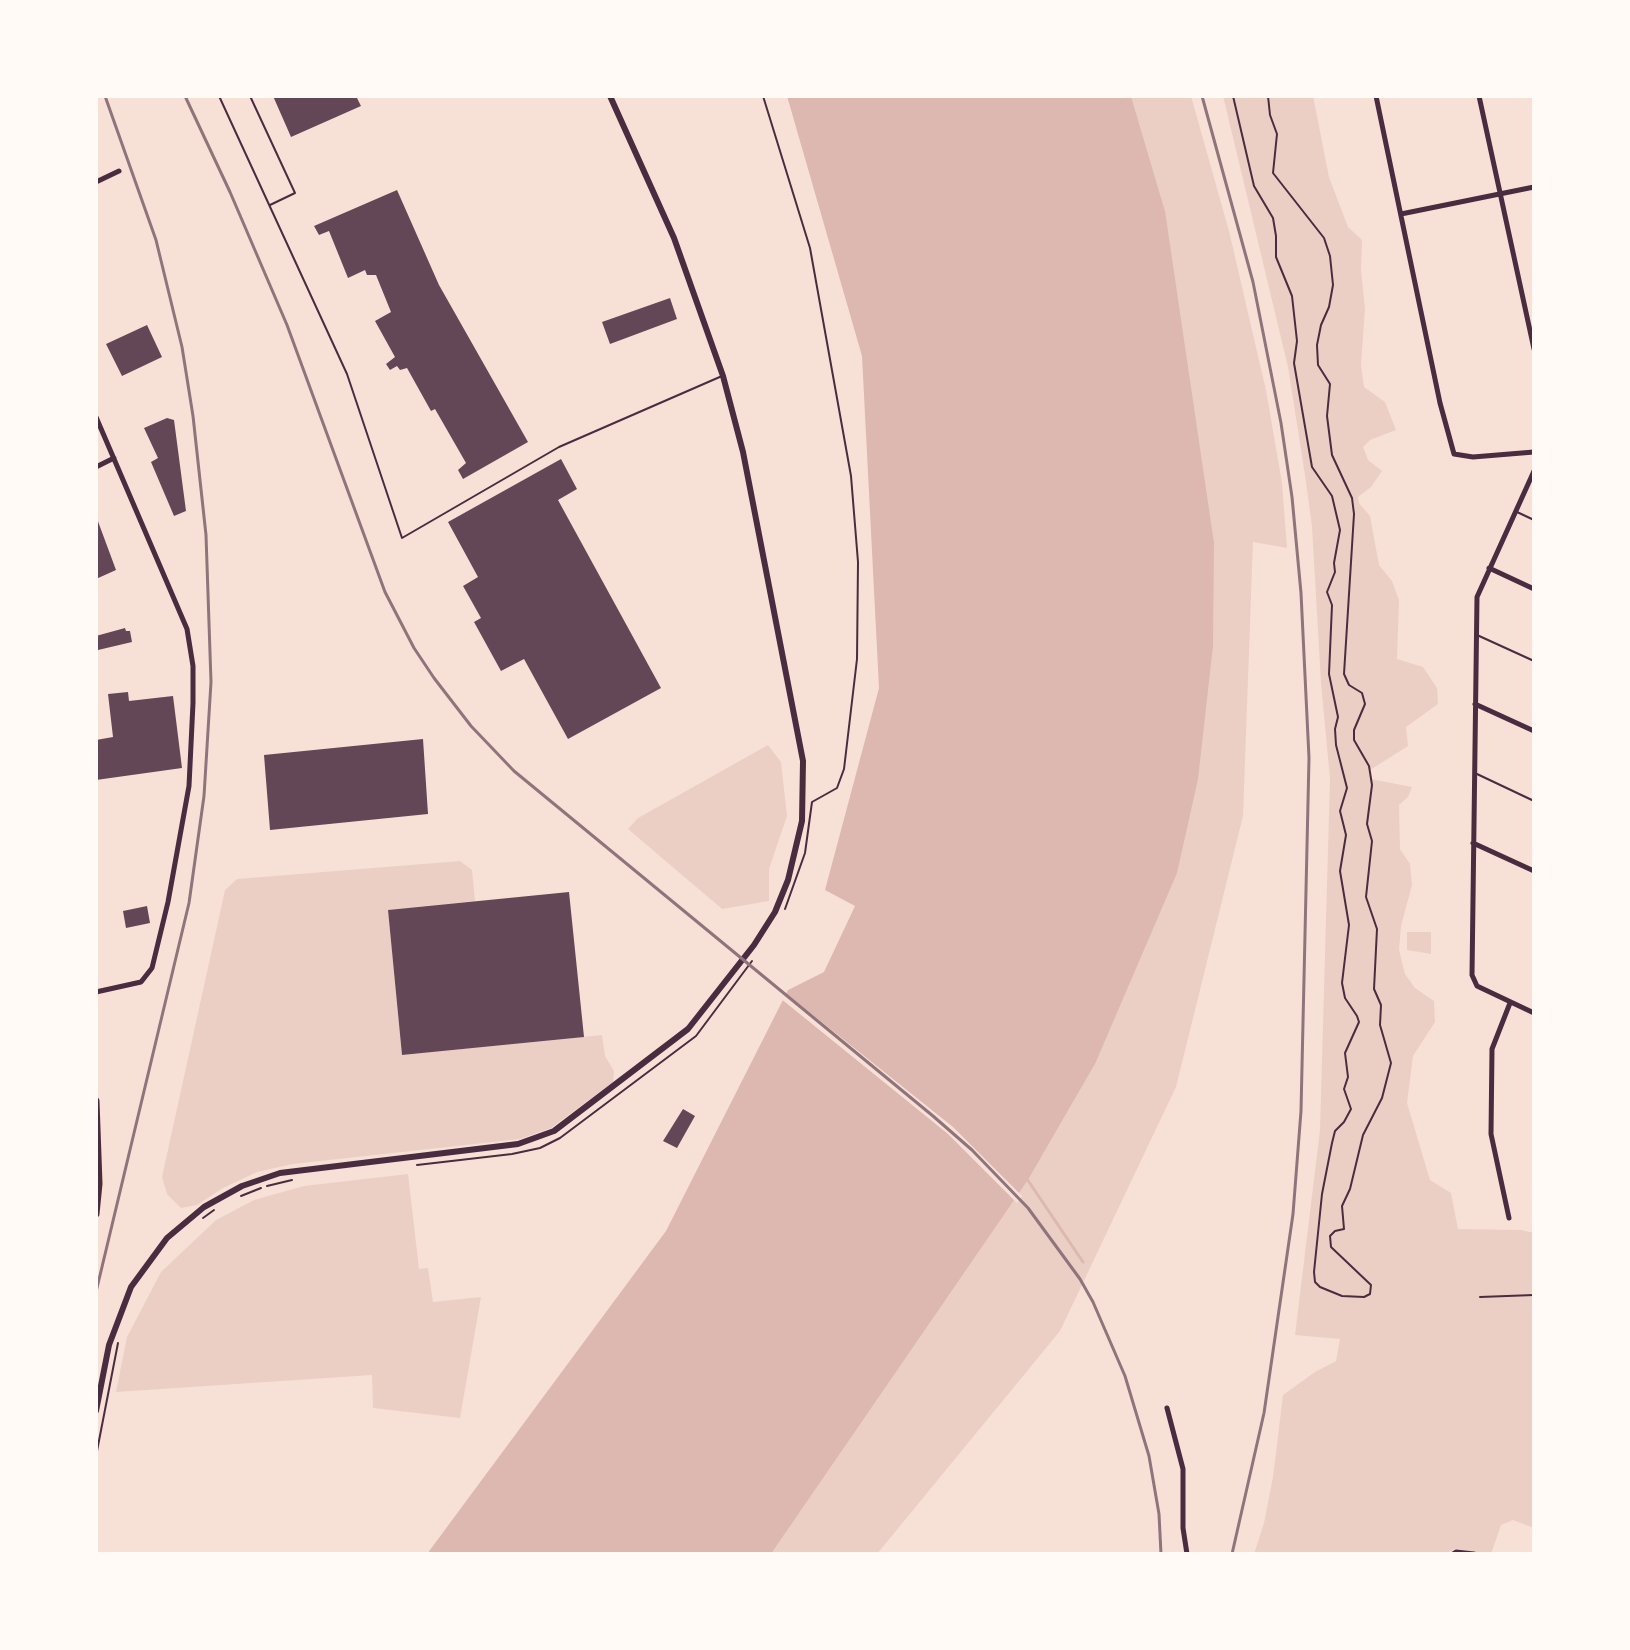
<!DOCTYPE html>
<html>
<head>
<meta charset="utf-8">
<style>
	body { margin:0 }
	#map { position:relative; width:1630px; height:1650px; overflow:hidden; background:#f7e1d7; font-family:Commissioner,sans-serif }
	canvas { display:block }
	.frame { position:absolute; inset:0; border:98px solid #fffaf5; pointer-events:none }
</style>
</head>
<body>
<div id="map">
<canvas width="1630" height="1650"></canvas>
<div class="frame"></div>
</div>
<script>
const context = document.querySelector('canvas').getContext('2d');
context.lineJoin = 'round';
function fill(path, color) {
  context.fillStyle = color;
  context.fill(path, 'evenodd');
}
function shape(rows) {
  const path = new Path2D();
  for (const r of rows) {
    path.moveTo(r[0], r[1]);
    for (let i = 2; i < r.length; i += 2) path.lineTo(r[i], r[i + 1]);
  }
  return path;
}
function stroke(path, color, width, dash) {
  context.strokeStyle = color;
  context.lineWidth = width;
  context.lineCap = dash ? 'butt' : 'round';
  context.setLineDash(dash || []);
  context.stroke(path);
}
fill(shape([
	[1131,96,1191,96,1229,231,1266,390,1282,483,1287,548,1253,542,1243,816,1176,1087,1060,1331,877,1554,771,1554,1028,1180,1095,1064,1165,211],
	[1223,96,1313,96,1329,177,1348,227,1362,240,1361,270,1365,309,1361,365,1364,387,1385,402,1396,430,1370,440,1363,447,1368,460,1382,471,1371,487,1358,497,1359,503,1370,516,1379,565,1392,581,1399,600,1397,659,1423,667,1437,688,1438,704,1406,727,1408,746,1370,770,1371,779,1412,787,1408,797,1399,805,1400,849,1410,864,1412,885,1401,926,1399,950,1405,974,1415,988,1434,1001,1435,1022,1413,1056,1407,1103,1430,1180,1451,1193,1458,1229,1521,1230,1534,1233,1534,1528,1513,1520,1501,1525,1491,1554,1455,1549,1444,1554,1254,1554,1264,1523,1273,1477,1283,1395,1315,1372,1336,1361,1340,1339,1295,1335,1320,1130,1330,779,1321,683,1312,527,1306,482,1288,367],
	[768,745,781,762,787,816,769,869,769,901,722,909,628,829,638,818],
	[460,861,472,870,475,901,388,910,402,1055,602,1035,605,1056,614,1071,613,1082,551,1128,520,1139,293,1164,257,1172,223,1188,197,1205,181,1208,167,1194,162,1177,225,890,237,879],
	[1407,932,1431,932,1431,954,1407,950],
	[408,1174,419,1269,428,1268,433,1302,481,1297,460,1418,373,1408,372,1375,116,1392,127,1337,161,1272,216,1220,254,1200,304,1186]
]), '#ebcfc5');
fill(shape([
	[787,96,1131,96,1165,211,1214,543,1213,646,1198,779,1177,873,1095,1064,1028,1180,771,1554,427,1554,666,1231,788,990,824,972,855,906,825,890,879,688,862,356]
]), '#dcb8b0');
fill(shape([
	[783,991,953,1127,1022,1196,1017,1203,948,1134,780,998]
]), '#f7e1d7');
stroke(shape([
	[1027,1179,1083,1262]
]), '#dcb8b0', 3);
fill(shape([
	[273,96,356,96,361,106,291,137],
	[397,190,439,285,528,442,463,479,458,470,466,463,435,409,431,411,407,368,400,370,397,366,390,370,386,364,395,357,375,321,391,312,376,275,367,275,365,270,348,278,329,231,319,235,314,226],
	[670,298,677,319,610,344,602,322],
	[147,325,162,357,122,376,106,344],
	[167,418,174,420,186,511,174,516,151,462,158,458,144,428],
	[561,459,577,489,558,500,661,688,568,739,524,659,501,671,474,622,481,618,463,586,478,577,448,522],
	[96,516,116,570,96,579],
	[125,628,126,631,130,631,132,642,98,650,96,636],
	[128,692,129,701,173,696,182,768,96,780,96,740,113,737,108,694],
	[423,739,428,814,270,830,264,755],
	[569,892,584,1037,402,1055,388,910],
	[147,906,150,923,126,928,123,911],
	[683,1109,695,1116,677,1148,663,1141]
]), '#644757');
stroke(shape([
	[763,96,810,248,851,476,858,562,857,659,844,769,837,788,812,802,805,853,785,909],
	[1233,96,1254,186,1273,218,1276,236,1276,257,1292,296,1297,341,1294,363,1312,467,1332,496,1340,530,1334,563,1335,572,1327,592,1332,605,1329,674,1338,717,1335,729,1336,745,1347,788,1340,811,1346,835,1340,871,1349,925,1342,983,1345,998,1357,1016,1359,1022,1345,1053,1348,1077,1344,1089,1351,1109,1344,1122,1335,1131,1332,1143,1322,1194,1314,1272,1315,1282,1320,1287,1342,1296,1364,1297,1370,1294,1371,1285,1331,1247,1330,1236,1335,1231,1344,1229,1342,1206,1350,1189,1363,1135,1382,1098,1391,1063,1380,1025,1381,1005,1374,989,1377,929,1366,897,1372,841,1367,824,1372,785,1369,766,1354,740,1354,730,1365,704,1362,693,1349,685,1344,674,1354,514,1352,498,1332,455,1327,416,1330,384,1318,365,1317,345,1321,325,1329,307,1333,285,1330,256,1324,238,1273,173,1277,134,1270,115,1268,96],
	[417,1165,512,1154,540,1148,560,1138,696,1036,752,961],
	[267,1186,292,1180],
	[241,1196,261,1188],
	[203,1218,214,1210],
	[96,1456,118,1343]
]), '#4a2c40', 2);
stroke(shape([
	[219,96,347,374,402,538,559,447,722,376],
	[250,96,295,193,270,205],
	[1517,512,1534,520],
	[1477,635,1534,661],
	[1477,774,1534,801],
	[1480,1297,1534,1295]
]), '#4a2c40', 2);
stroke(shape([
	[1376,96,1440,403,1454,454,1473,457,1534,452],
	[1479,96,1534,349],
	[96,182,119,171],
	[1401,214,1534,187],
	[96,417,187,629,193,666,193,703,189,786,168,902,152,968,141,982,96,992],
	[96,467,114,458],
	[1534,471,1477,597,1472,975,1477,986,1534,1013],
	[1489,568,1534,589],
	[1475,704,1534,731],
	[1473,843,1534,871],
	[1509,1218,1491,1134,1492,1049,1510,1003],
	[1167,1408,1183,1469,1183,1528,1187,1554],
	[1453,1554,1456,1552,1474,1554]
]), '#4a2c40', 5);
stroke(shape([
	[96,1411,109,1345,131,1287,167,1238,204,1207,242,1186,280,1173,518,1144,554,1131,688,1029,754,945,775,912,788,880,802,821,803,761,743,452,723,376,674,238,610,96]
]), '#4a2c40', 6);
stroke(shape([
	[96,1101,99,1184,96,1214]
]), '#4a2c40', 7);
stroke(shape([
	[185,96,230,192,287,325,385,592,414,648,434,678,471,726,514,771,933,1116,972,1150,1028,1208,1080,1279,1093,1302,1125,1376,1149,1456,1159,1514,1161,1554],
	[1202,96,1253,282,1281,423,1292,497,1301,593,1309,758,1301,1111,1293,1214,1264,1413,1232,1554],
	[96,1292,189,903,204,796,211,682,206,535,193,416,182,347,156,240,105,96]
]), '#8f747c', 3);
</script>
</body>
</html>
